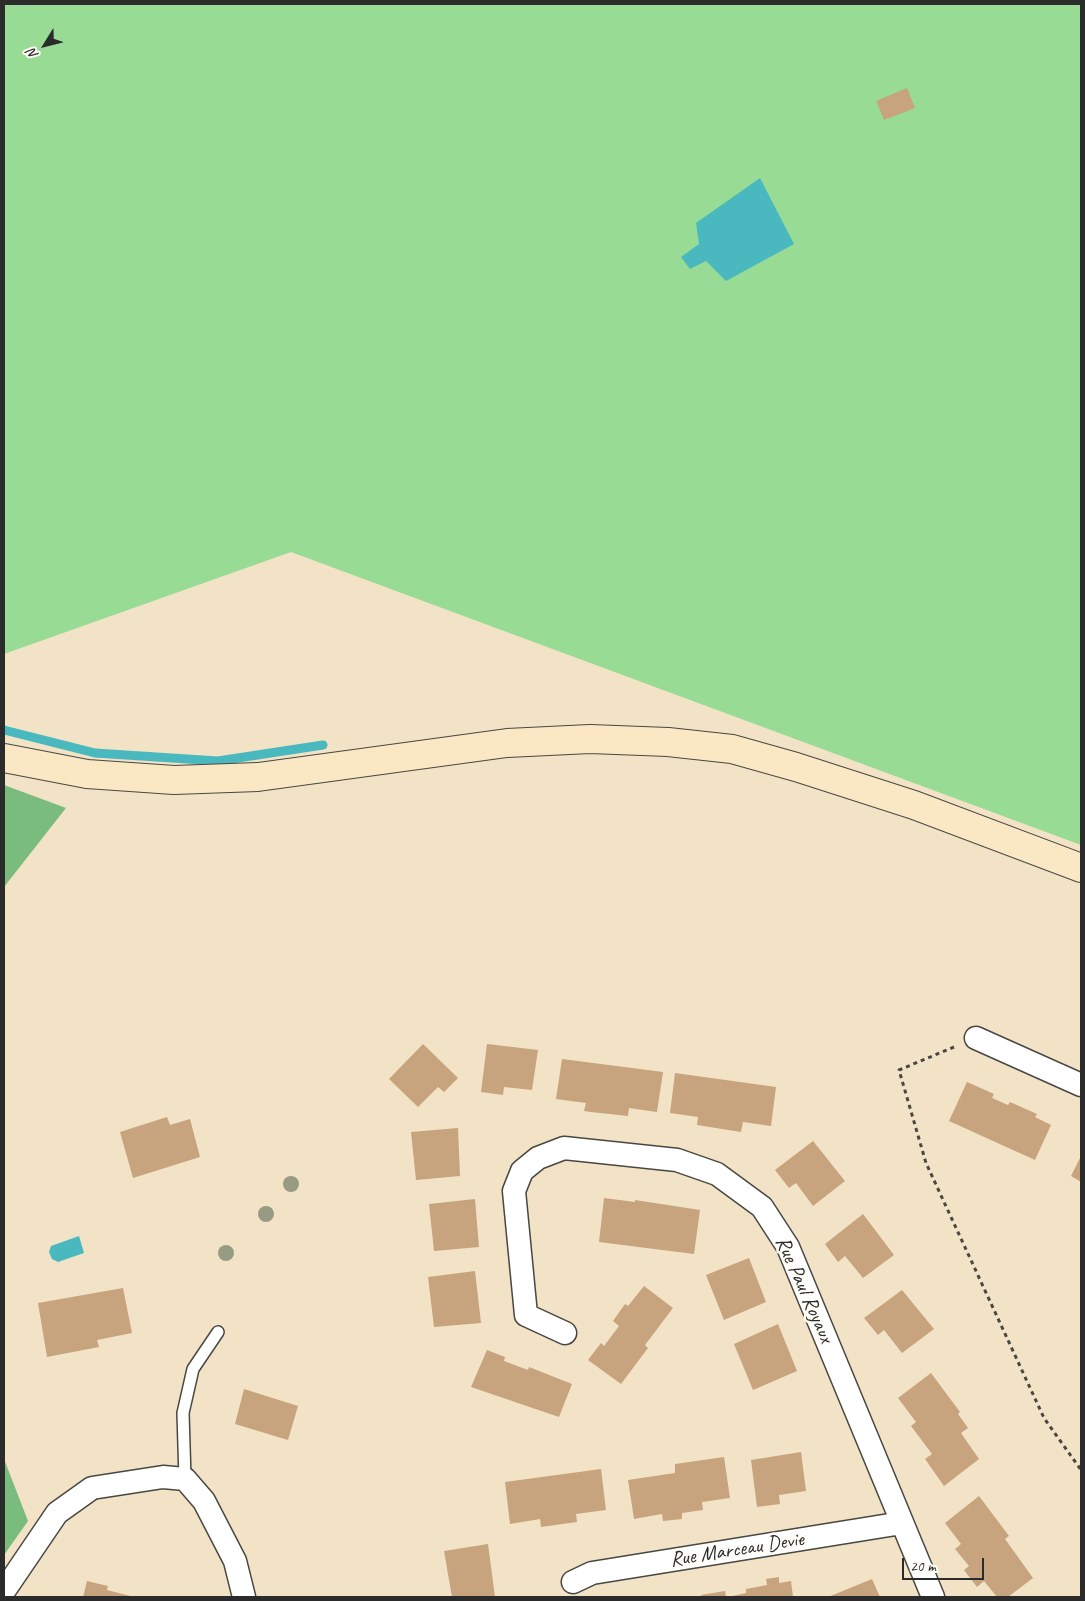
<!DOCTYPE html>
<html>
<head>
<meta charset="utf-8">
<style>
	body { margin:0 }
	#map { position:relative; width:1085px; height:1601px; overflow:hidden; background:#f2e3c6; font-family:Caveat,sans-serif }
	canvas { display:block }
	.frame { position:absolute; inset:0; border:5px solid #2b2b2b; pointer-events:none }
	.north { position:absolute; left:20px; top:20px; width:50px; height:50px; -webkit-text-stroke:4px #fdfcf7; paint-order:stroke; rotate:234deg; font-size:14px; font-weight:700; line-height:20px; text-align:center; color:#2b2b2b }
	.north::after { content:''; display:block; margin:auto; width:18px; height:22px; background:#2b2b2b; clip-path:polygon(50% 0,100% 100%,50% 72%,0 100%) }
	.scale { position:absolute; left:902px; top:1558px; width:82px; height:22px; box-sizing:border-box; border:2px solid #2b2b2b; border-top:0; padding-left:6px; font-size:15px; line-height:18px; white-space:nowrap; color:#2b2b2b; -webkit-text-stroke:4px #fdfcf7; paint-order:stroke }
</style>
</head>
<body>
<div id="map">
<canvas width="1085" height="1601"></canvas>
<div class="frame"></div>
<div class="north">N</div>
<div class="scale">20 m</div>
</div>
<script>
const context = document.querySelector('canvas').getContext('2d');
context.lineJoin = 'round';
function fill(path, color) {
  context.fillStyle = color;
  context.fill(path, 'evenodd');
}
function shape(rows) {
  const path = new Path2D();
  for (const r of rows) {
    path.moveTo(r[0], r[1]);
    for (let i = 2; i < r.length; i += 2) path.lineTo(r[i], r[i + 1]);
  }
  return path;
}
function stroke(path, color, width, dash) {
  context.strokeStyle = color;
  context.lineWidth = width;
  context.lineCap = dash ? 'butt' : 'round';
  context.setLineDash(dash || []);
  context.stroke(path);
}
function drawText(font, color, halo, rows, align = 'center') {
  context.font = font + ' Caveat,sans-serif';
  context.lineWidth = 5;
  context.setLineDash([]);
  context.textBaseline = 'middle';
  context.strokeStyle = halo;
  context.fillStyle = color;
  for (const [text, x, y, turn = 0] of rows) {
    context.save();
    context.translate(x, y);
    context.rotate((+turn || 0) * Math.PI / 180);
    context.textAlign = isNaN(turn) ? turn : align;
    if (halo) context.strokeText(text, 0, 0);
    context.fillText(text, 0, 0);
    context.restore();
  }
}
fill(shape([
	[4,4,1081,4,1081,845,291,552,4,654]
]), '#98db94');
fill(shape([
	[4,785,66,808,4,887],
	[4,1459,28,1521,4,1555]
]), '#7abb7e');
fill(shape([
	[760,178,794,244,726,281,706,261,690,269,681,257,699,244,696,223],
	[79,1236,84,1253,58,1262,52,1259,49,1252,51,1246]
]), '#49b9bf');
stroke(shape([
	[4,730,95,753,218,761,323,745]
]), '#49b9bf', 9);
fill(shape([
	[907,88,915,108,884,120,876,101],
	[423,1044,458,1078,444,1092,438,1087,418,1107,389,1079],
	[487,1044,538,1050,532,1090,504,1087,503,1095,481,1092],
	[562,1059,663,1072,657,1112,629,1108,628,1116,591,1112,584,1111,586,1103,556,1099],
	[675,1073,776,1087,771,1126,743,1122,741,1132,697,1125,698,1117,670,1113],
	[967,1082,994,1094,992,1098,1008,1105,1010,1102,1037,1114,1035,1117,1051,1125,1035,1160,949,1121],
	[167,1117,170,1125,190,1119,200,1157,133,1178,120,1132],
	[458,1128,460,1176,416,1180,411,1132],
	[813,1141,845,1181,813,1206,796,1183,789,1188,775,1170],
	[1081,1156,1081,1182,1071,1176],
	[604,1198,635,1202,635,1200,700,1210,694,1254,599,1242],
	[475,1199,479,1247,434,1251,429,1204],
	[863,1214,894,1255,863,1278,845,1256,838,1262,825,1244],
	[749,1258,766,1302,724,1320,706,1275],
	[475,1271,481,1323,434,1327,428,1277],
	[644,1286,673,1308,645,1345,648,1348,621,1384,588,1360,601,1343,604,1346,619,1326,613,1321,625,1304,628,1306],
	[123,1288,132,1333,97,1340,99,1347,47,1357,38,1303],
	[902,1290,934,1329,902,1353,884,1330,878,1335,864,1318],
	[778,1324,797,1371,753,1390,734,1344],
	[487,1350,505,1357,504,1361,528,1370,529,1367,572,1384,559,1417,471,1387],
	[931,1373,960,1412,958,1414,968,1428,961,1433,979,1459,944,1486,925,1459,932,1454,911,1426,916,1422,898,1398],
	[244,1389,298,1406,288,1440,235,1424],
	[801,1452,806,1491,779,1495,780,1504,757,1507,751,1460],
	[724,1457,730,1498,702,1502,703,1510,682,1513,682,1519,663,1521,662,1514,634,1519,628,1480,675,1473,675,1464],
	[601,1469,606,1510,576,1514,577,1522,541,1527,540,1519,510,1524,505,1482],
	[979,1496,1009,1536,1005,1539,1033,1578,1008,1597,997,1597,984,1581,977,1587,964,1570,969,1566,955,1549,961,1544,945,1523],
	[488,1544,495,1597,452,1597,444,1551],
	[779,1577,779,1583,791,1581,793,1597,728,1597,746,1593,746,1589,767,1585,766,1579],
	[872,1579,880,1597,828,1597],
	[87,1581,108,1586,107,1590,134,1597,83,1597],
	[725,1591,726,1597,701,1597,701,1595]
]), '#c7a37e');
const service = shape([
	[185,1479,183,1413,193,1369,218,1332]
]);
const minor = shape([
	[976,1038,1081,1085],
	[565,1333,526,1315,514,1191,522,1171,538,1158,564,1148,677,1160,717,1174,762,1207,788,1247,933,1597],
	[573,1582,592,1573,902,1523],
	[4,1591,57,1513,92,1488,163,1477,185,1479,204,1501,235,1561,244,1597]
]);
const secondary = shape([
	[4,758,87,774,174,780,258,777,507,743,590,739,668,742,732,749,796,767,914,805,1081,868]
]);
stroke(service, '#494742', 14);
stroke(minor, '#494742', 25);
stroke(secondary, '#494742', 30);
stroke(shape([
	[954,1047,899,1070,926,1163,1044,1418,1081,1470]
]), '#494742', 3, [4, 4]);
stroke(service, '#fff', 11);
stroke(minor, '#fff', 22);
stroke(secondary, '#fae7c3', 28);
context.fillStyle = '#979b82';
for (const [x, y] of [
	[291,1184],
	[266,1214],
	[226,1253]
]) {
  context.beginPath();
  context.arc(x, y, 8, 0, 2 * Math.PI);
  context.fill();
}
drawText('21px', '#2b2b2b', '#fdfcf7', [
	["Rue Paul Royaux",804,1290,66],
	["Rue Marceau Devie",737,1550,-9]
]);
</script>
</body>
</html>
